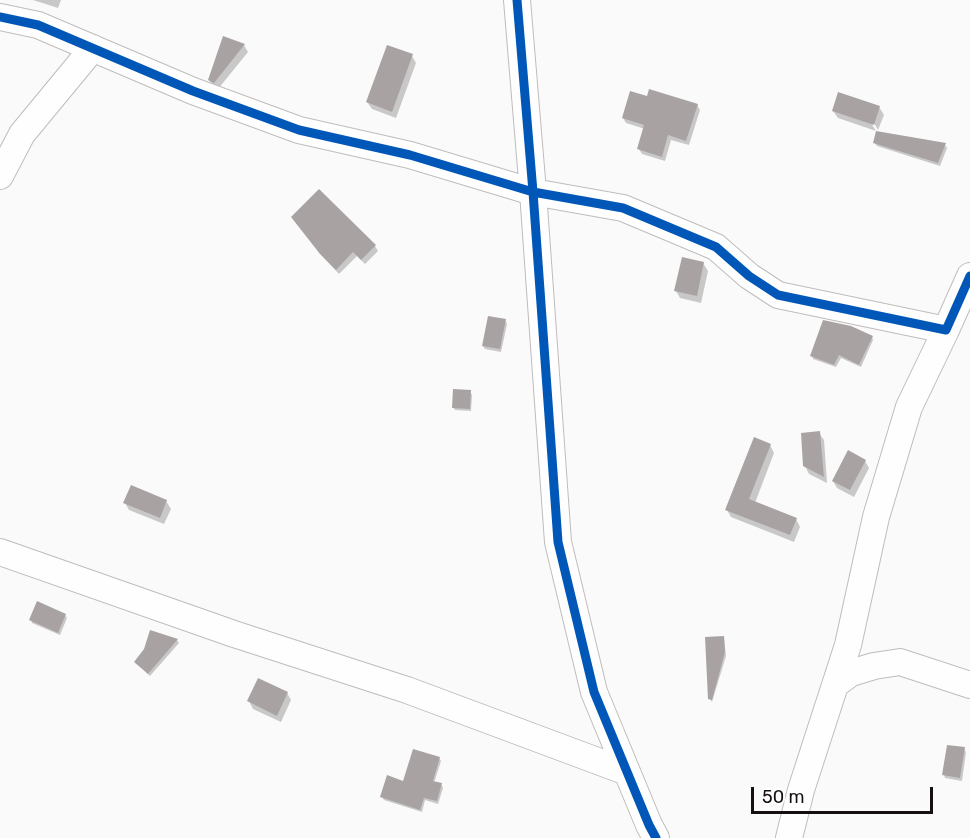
<!DOCTYPE html>
<html>
<head>
<meta charset="utf-8">
<style>
	body { margin:0 }
	#map { position:relative; width:970px; height:838px; overflow:hidden; background:#fbfafa; font-family:Rubik,sans-serif }
	canvas { display:block }
	.scale { position:absolute; left:751px; top:787px; width:182px; height:27px; box-sizing:border-box; border:3px solid #150f10; border-top:0; padding-left:8px; font-size:18px; line-height:21px; white-space:nowrap; color:#150f10; -webkit-text-stroke:4px #fff; paint-order:stroke }
</style>
</head>
<body>
<div id="map">
<canvas width="970" height="838"></canvas>
<div class="scale">50 m</div>
</div>
<script>
const context = document.querySelector('canvas').getContext('2d');
context.lineJoin = 'round';
function fill(path, color) {
  context.fillStyle = color;
  context.fill(path, 'evenodd');
}
function shape(rows) {
  const path = new Path2D();
  for (const r of rows) {
    path.moveTo(r[0], r[1]);
    for (let i = 2; i < r.length; i += 2) path.lineTo(r[i], r[i + 1]);
  }
  return path;
}
function stroke(path, color, width, dash) {
  context.strokeStyle = color;
  context.lineWidth = width;
  context.lineCap = dash ? 'butt' : 'round';
  context.setLineDash(dash || []);
  context.stroke(path);
}
fill(shape([
	[33,0,61,0,58,8],
	[244,45,248,52,218,89,214,88,209,80],
	[412,56,416,63,396,118,372,109,367,102],
	[648,98,697,105,700,110,689,145,671,140,665,161,642,154,639,149,645,129,626,123,623,118],
	[879,107,884,115,878,130,871,118,869,120,876,131,838,118,833,111],
	[875,143,945,145,947,148,940,166,877,146],
	[296,222,375,246,378,251,365,264,357,256,339,274,325,259],
	[703,263,708,271,701,303,680,298,676,291],
	[505,320,507,324,501,352,485,349,483,346],
	[872,337,873,340,861,367,841,358,836,367,813,359,812,355],
	[470,392,472,395,471,411,455,410,453,407],
	[819,433,824,440,827,483,809,474,805,466],
	[770,445,774,453,755,503,796,519,800,527,794,542,731,517,727,510],
	[865,461,869,468,854,497,837,488,833,481],
	[166,501,171,509,164,524,129,510,125,503],
	[65,615,67,618,60,635,32,623,31,620],
	[151,632,177,640,179,643,150,676,136,662,145,650],
	[724,638,726,656,712,702,710,699],
	[287,693,291,700,281,722,253,709,249,701],
	[964,749,966,752,962,781,945,778,944,775],
	[439,758,441,761,434,783,441,784,443,788,438,804,425,800,422,812,384,800,382,797]
]), '#0003');
fill(shape([
	[223,36,245,44,214,83,208,80],
	[387,45,413,54,392,112,366,102],
	[649,89,698,104,686,141,668,135,662,157,637,149,644,125,622,118,630,91,647,96],
	[838,92,880,106,874,125,832,111],
	[876,131,946,143,938,163,873,143],
	[319,189,376,245,361,260,353,252,336,270,320,254,291,217],
	[682,257,704,262,697,296,674,291],
	[488,316,506,319,500,349,482,346],
	[823,320,851,326,873,336,859,365,839,355,834,365,810,356],
	[453,389,471,390,470,409,452,408],
	[820,431,824,477,803,466,801,433],
	[754,437,771,444,749,499,797,518,790,535,725,510],
	[848,450,866,460,850,490,832,481],
	[131,485,167,500,160,518,123,503],
	[37,601,66,614,58,633,29,620],
	[150,630,178,639,148,674,134,662,144,649],
	[724,636,725,652,712,700,708,699,705,637],
	[258,678,288,692,277,716,247,701],
	[947,745,965,747,960,778,942,775],
	[413,749,440,757,433,781,442,783,437,801,424,798,420,810,380,797,387,775,403,781]
]), '#a9a2a3');
const minor = shape([
	[517,0,533,192,558,542,594,692,649,825,656,838],
	[0,17,38,25,193,91,299,130,410,155,533,192,623,208,716,247,749,276,778,295,946,330,970,276],
	[0,176,22,134,93,48],
	[0,552,234,634,407,690,627,772],
	[836,684,851,673,874,666,900,662,970,685],
	[789,838,801,790,848,645,876,517,909,407,946,330]
]);
stroke(minor, '#c0bcbc', 28);
stroke(minor, '#fefefe', 26);
stroke(shape([
	[517,0,533,192,558,542,594,692,649,825,656,838],
	[0,17,38,25,193,91,299,130,410,155,533,192,623,208,716,247,749,276,778,295,946,330,970,276]
]), '#0057b8', 9);
</script>
</body>
</html>
